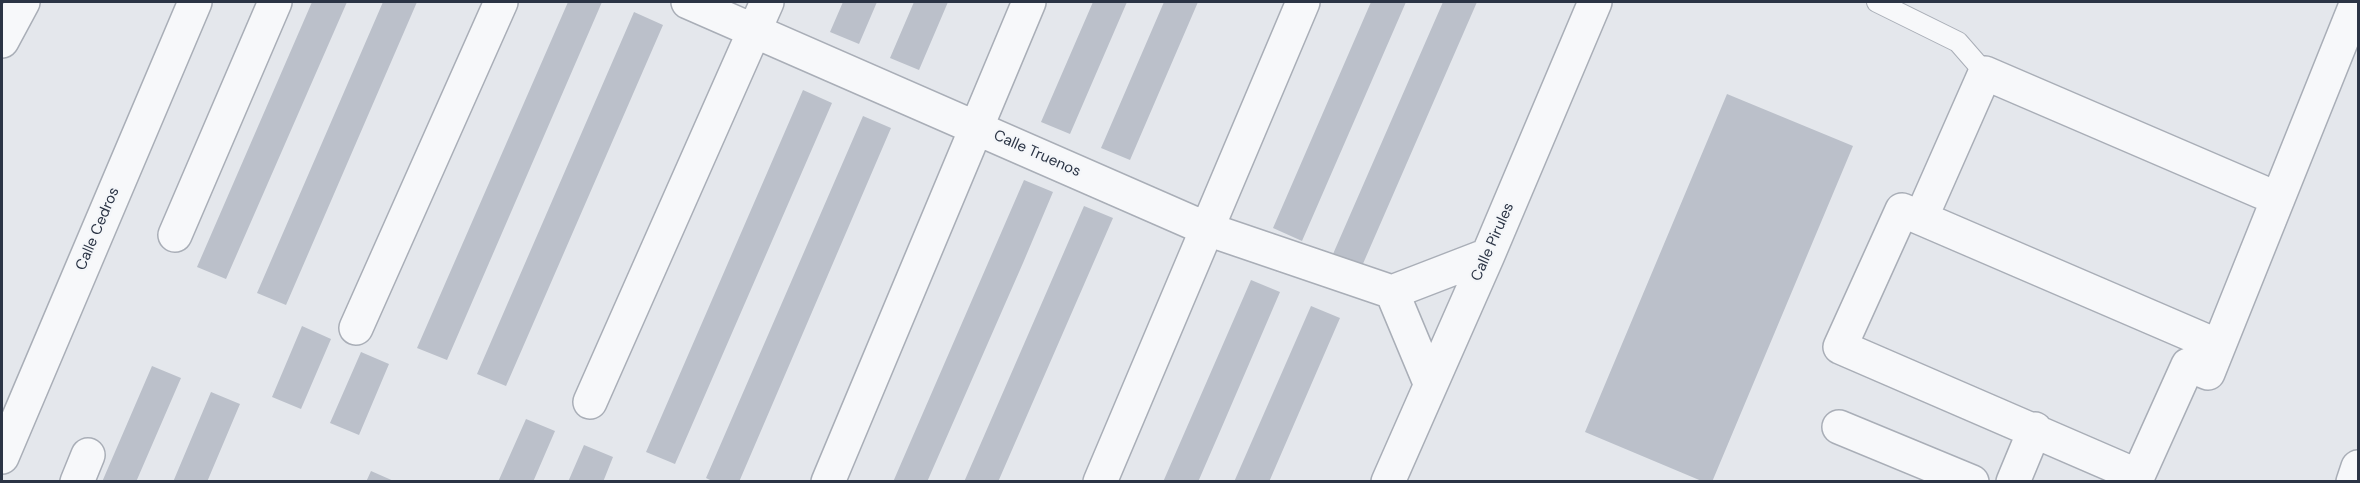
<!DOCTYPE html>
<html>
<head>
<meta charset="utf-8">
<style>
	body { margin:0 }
	#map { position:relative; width:2360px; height:483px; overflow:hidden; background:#e4e7ec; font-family:"DM Sans",sans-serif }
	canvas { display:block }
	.frame { position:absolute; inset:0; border:3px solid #2b3445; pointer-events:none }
</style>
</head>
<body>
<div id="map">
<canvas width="2360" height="483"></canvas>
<div class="frame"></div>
</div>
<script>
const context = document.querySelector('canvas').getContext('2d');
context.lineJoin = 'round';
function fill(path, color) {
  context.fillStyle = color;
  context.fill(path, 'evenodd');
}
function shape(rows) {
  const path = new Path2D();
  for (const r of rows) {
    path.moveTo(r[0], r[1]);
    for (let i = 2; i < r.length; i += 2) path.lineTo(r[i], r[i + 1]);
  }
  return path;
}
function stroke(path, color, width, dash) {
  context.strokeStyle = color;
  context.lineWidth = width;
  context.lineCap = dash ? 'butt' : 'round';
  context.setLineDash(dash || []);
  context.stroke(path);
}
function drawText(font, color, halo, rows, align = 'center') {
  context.font = font + ' "DM Sans",sans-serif';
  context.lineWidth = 4.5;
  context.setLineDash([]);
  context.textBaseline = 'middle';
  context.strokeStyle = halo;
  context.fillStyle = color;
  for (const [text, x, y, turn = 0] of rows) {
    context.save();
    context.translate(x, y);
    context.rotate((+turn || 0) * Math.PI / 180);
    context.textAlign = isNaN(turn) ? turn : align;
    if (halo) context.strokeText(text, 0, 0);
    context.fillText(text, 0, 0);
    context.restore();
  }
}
fill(shape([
	[312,2,347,2,226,279,197,267],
	[383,2,417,2,286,305,257,293],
	[568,2,602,2,447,360,417,348],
	[843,2,877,2,859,44,830,32],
	[914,2,948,2,919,70,890,58],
	[1093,2,1127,2,1070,134,1041,122],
	[1164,2,1198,2,1130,160,1101,148],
	[1371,2,1406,2,1302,241,1273,228],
	[1443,2,1477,2,1362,266,1333,254],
	[634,12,663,25,506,386,477,374],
	[803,90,832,103,675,464,646,452],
	[1727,94,1853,146,1712,482,1704,482,1585,432],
	[863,116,891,128,739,482,714,482,706,478],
	[1024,180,1053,192,1023,263,927,482,893,482],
	[1084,206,1113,218,998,482,964,482],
	[1251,280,1280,292,1218,436,1198,482,1163,482],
	[1311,306,1340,318,1269,482,1234,482],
	[302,326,331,339,301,409,272,397],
	[361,352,389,364,359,435,330,423],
	[152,366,181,378,136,482,102,482],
	[211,392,240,404,207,482,173,482],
	[526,419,555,431,533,482,498,482],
	[584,445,613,457,603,482,568,482],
	[371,471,396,482,366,482]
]), '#bbc0ca');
const lane = shape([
	[1877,2,1958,42,1985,73]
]);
const street = shape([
	[688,2,1207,229,1392,292,1488,255],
	[2,41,23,2],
	[1921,218,1985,73,2278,199],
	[175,235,275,2],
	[1392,292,1430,383],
	[356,328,501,2],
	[2218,346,1902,210,1840,347,2138,476,2188,365,2208,373,2357,2],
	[590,402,767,2],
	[1839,427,1972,482],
	[2,457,195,2],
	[77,482,88,455],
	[828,482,1029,2],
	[1100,482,1303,2],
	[1388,482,1488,255,1595,2],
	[2013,482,2035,429],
	[2353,482,2358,467]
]);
stroke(lane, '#a9aeb7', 22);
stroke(street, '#a9aeb7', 36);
stroke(lane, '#f7f8fa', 20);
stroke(street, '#f7f8fa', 33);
drawText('15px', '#2b3445', '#f4f6f9', [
	["Calle Truenos",1037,154,24],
	["Calle Cedros",98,229,-67],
	["Calle Pirules",1493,242,-66]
]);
</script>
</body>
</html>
